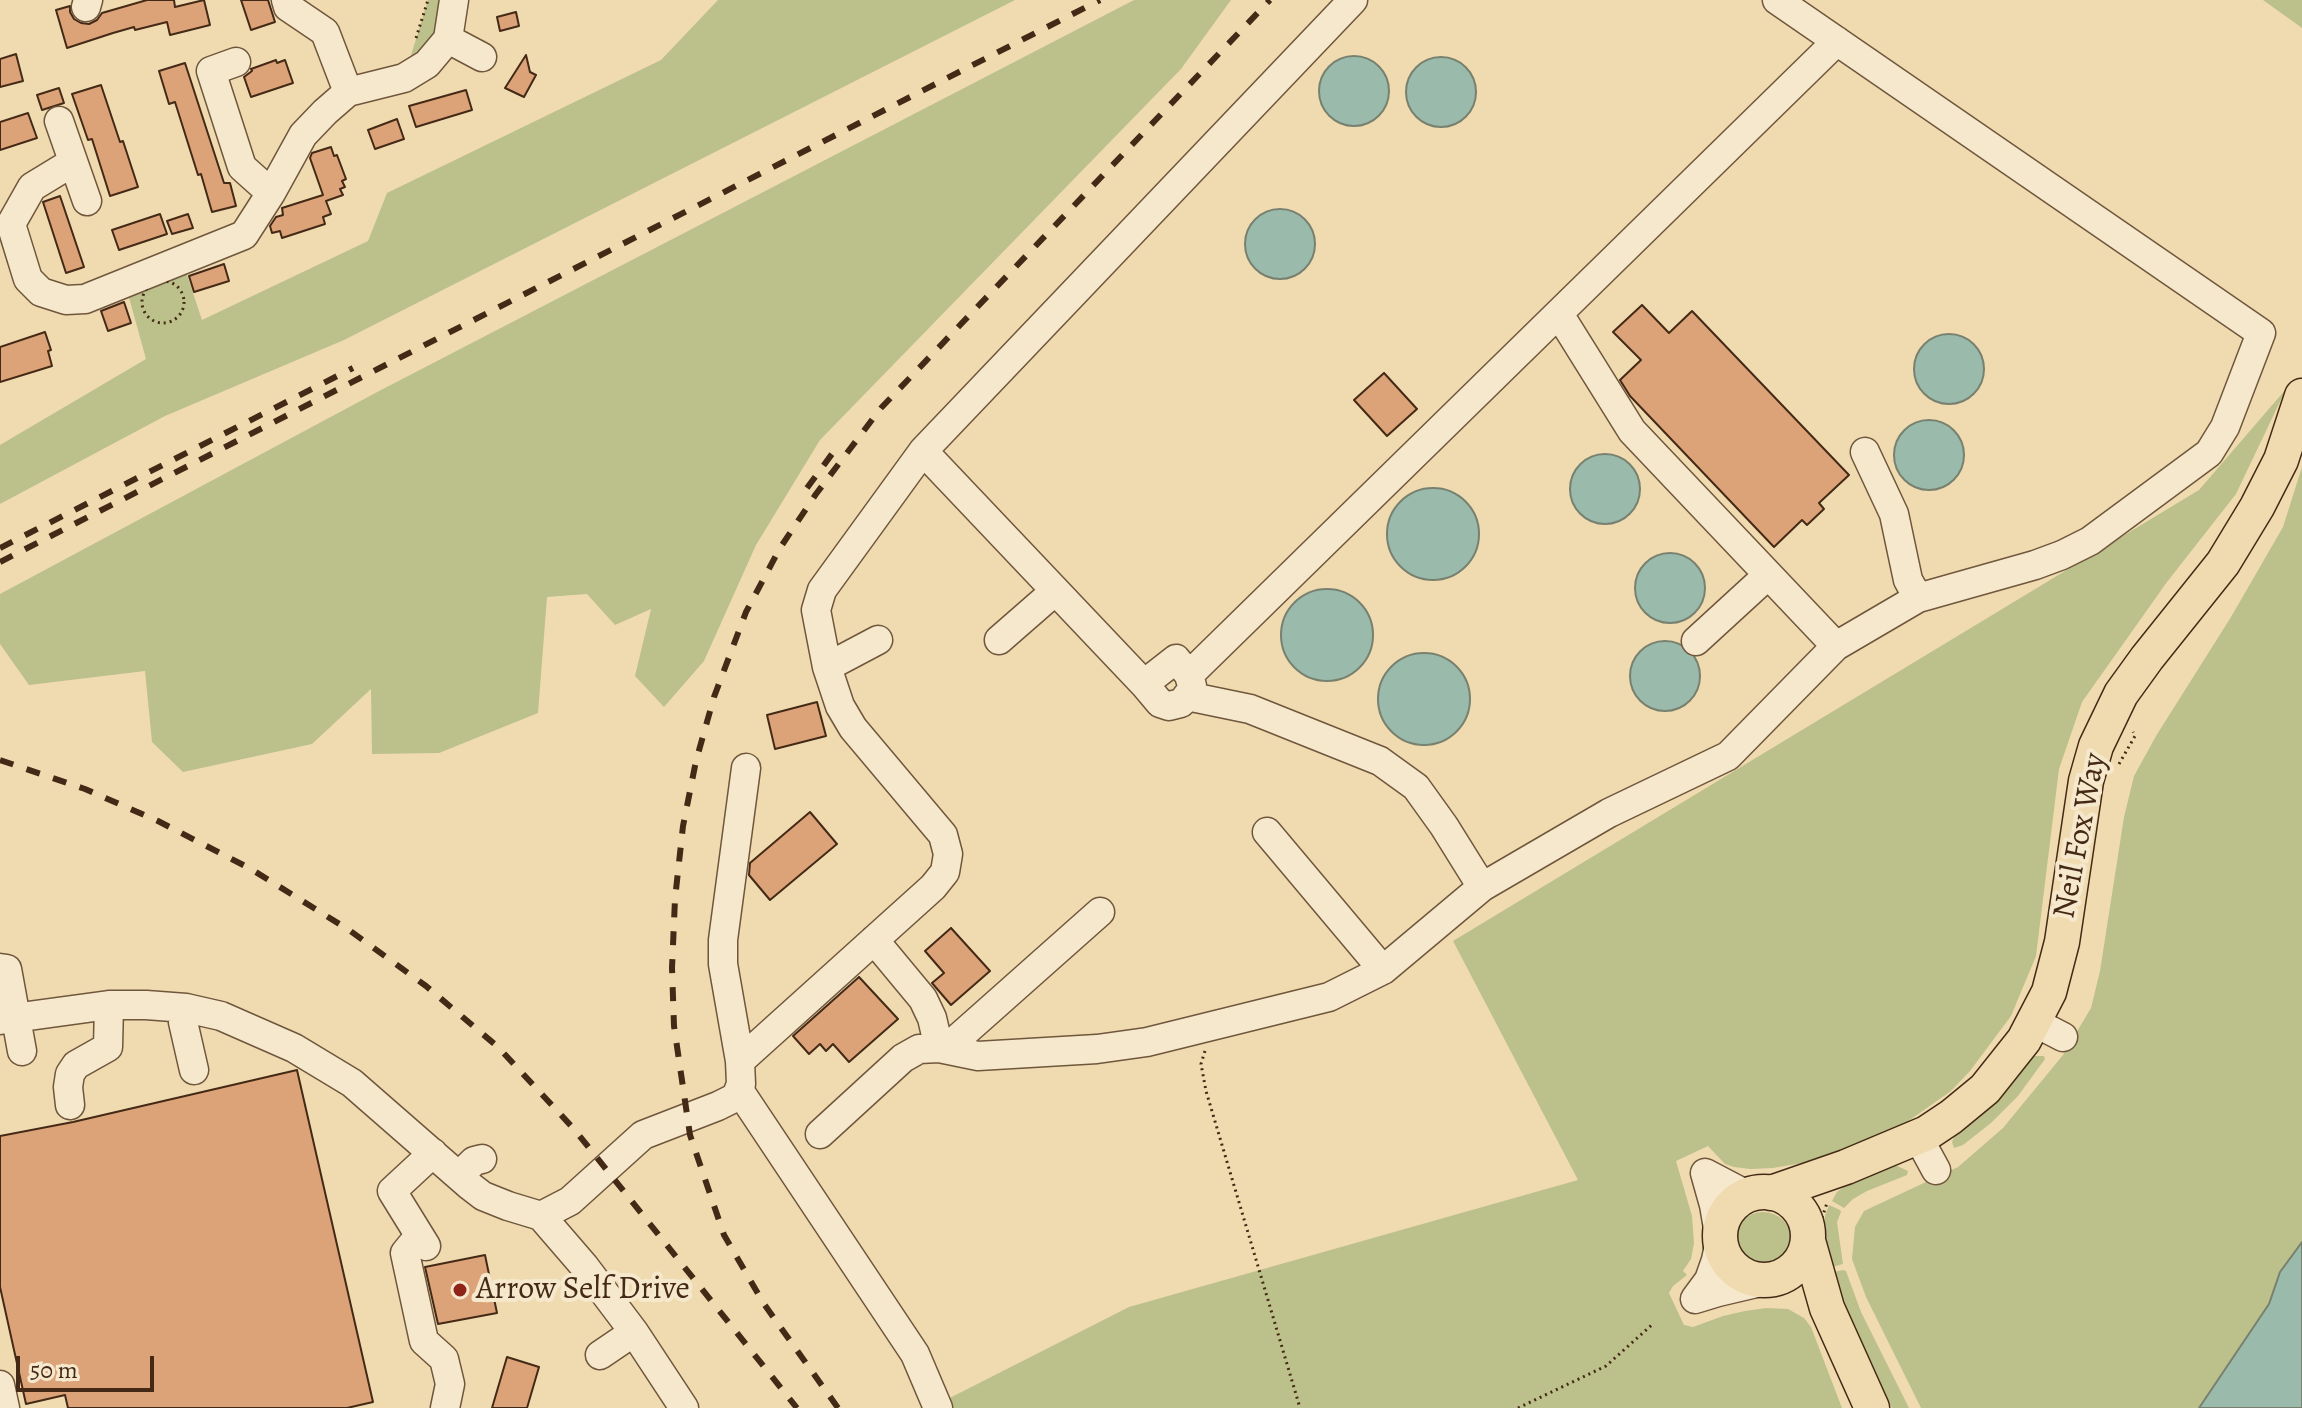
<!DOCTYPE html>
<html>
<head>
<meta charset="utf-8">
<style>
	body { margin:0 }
	#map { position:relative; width:2302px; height:1408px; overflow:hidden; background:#f0dbb0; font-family:Alegreya,serif }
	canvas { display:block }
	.scale { position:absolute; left:16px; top:1356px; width:138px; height:36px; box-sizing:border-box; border:4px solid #442a16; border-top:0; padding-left:10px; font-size:24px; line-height:28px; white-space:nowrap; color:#442a16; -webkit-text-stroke:6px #f5e8cc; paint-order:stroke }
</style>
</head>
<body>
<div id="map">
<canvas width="2302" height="1408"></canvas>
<div class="scale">50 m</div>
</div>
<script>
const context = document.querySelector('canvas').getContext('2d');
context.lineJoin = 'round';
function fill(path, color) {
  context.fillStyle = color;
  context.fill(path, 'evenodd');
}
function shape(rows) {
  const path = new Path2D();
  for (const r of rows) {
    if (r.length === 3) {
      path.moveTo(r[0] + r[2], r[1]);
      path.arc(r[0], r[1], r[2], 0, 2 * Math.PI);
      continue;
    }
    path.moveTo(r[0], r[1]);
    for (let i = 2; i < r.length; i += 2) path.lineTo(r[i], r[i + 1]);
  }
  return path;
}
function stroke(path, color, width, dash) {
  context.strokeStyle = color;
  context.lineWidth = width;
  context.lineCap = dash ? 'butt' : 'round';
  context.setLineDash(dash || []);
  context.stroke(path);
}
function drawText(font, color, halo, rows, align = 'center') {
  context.font = font + ' Alegreya,serif';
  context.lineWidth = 8;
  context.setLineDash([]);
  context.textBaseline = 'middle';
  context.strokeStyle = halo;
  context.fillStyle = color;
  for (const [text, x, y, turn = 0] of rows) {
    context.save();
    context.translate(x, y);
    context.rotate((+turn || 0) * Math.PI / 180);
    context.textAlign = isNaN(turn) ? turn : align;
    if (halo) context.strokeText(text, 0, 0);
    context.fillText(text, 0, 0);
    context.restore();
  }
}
fill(shape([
	[428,0,454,0,454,5,404,78],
	[718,0,1015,0,344,340,165,416,0,504,0,445,146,359,125,283,182,260,202,320,368,241,387,193,661,60],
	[1134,0,1231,0,1181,69,820,440,756,545,704,661,664,707,635,676,651,609,615,625,587,594,547,597,538,713,439,753,372,754,371,689,312,744,183,772,152,742,145,671,29,685,0,644,0,594,381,390],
	[2263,0,2302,0,2302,28],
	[2286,389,2236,494,2167,582,2082,702,2059,769,2036,956,2011,1016,1970,1071,1951,1091,1904,1124,1808,1165,1802,1163,1773,1168,1751,1169,1734,1167,1725,1164,1708,1146,1676,1161,1692,1216,1694,1243,1691,1259,1683,1271,1687,1275,1673,1286,1669,1293,1684,1325,1693,1327,1723,1316,1745,1311,1766,1308,1788,1309,1804,1318,1811,1327,1842,1408,930,1408,1129,1307,1578,1180,1453,941,2199,490],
	[2302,467,2302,1242,2280,1272,2269,1304,2199,1408,1921,1408,1866,1297,1852,1259,1855,1227,1864,1211,1958,1167,2003,1128,2063,1055,2091,1008,2100,971,2124,817,2134,776,2156,736,2231,617,2283,527],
	[2032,1056,2044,1056,2045,1059,2018,1096,1991,1123,1963,1145,1954,1148,1952,1142,1956,1133,2009,1086],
	[1895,1165,1908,1171,1907,1175,1867,1191,1853,1199,1844,1208,1832,1201,1837,1192,1845,1186],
	[1829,1205,1840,1210,1841,1212,1837,1222,1843,1264,1832,1267,1825,1241,1825,1216],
	[1763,1241,29],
	[1843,1270,1846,1271,1861,1312,1909,1408,1892,1408,1861,1347,1847,1317,1834,1272]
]), '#bcc08a');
const water = shape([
	[1354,91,35],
	[1441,92,35],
	[1280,244,35],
	[1949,369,35],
	[1929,455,35],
	[1605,489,35],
	[1433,534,46],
	[1670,588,35],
	[1327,635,46],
	[1665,676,35],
	[1424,699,46],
	[2302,1242,2302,1408,2199,1408,2269,1304,2280,1272,2302,1242]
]);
fill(water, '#9abbab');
stroke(water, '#78816f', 2);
const building = shape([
	[147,0,174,0,175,7,204,0,210,25,170,35,167,22,135,30,134,27,113,33,67,48,56,10,70,6,70,12,74,19,81,23,89,24,97,20,102,13,147,0],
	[241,0,268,0,275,22,251,30,241,0],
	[516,12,519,26,500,31,497,17,516,12],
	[16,54,23,81,0,87,0,59,16,54],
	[526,55,530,72,536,75,524,97,505,88,526,55],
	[276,60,277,63,285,60,293,83,251,97,244,77,252,71,251,69,276,60],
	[185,63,224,183,230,183,236,206,212,212,201,174,198,175,175,102,169,104,159,71,185,63],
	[101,85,120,142,123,141,138,187,110,196,92,139,88,140,72,94,101,85],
	[59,88,64,103,42,110,37,95,59,88],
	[466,90,472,110,416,127,409,106,466,90],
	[28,113,37,138,0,150,0,122,28,113],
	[397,119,404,139,375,149,368,130,397,119],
	[331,147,334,156,337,155,346,179,342,181,345,187,340,189,343,195,326,201,331,214,323,217,325,224,282,238,280,231,272,233,270,226,276,217,283,215,282,208,323,195,310,158,312,153,331,147],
	[60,196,84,267,66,273,43,202,60,196],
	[160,214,167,234,119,250,112,230,160,214],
	[188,214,193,228,172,234,167,221,188,214],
	[224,264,229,281,194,292,189,276,224,264],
	[124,302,131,323,108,331,101,311,124,302],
	[1642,305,1669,333,1692,311,1849,475,1819,503,1824,509,1807,525,1802,520,1774,547,1630,396,1620,380,1641,360,1613,332,1642,305],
	[45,332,51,350,48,351,52,366,0,382,0,347,45,332],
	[1384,373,1417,409,1387,436,1354,400,1384,373],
	[817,702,826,736,775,749,767,715,817,702],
	[810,812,837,844,770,900,749,875,750,863,810,812],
	[951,928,990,971,951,1005,932,983,944,973,925,951,951,928],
	[859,977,898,1019,849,1062,833,1044,826,1051,820,1044,809,1054,793,1036,859,977],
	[297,1070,373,1402,347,1408,68,1408,65,1395,26,1404,0,1287,0,1136,73,1122,297,1070],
	[485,1255,497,1313,438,1324,425,1267,485,1255],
	[507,1357,539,1367,527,1408,492,1408,507,1357]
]);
fill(building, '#dca278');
stroke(building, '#442a16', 2);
const minor = shape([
	[286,0,288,7,325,32,348,92],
	[86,7,88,0],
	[448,39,482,57],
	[236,62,211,71,242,167,271,193],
	[59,121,87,201],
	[73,162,32,187,11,224,28,279,41,292,66,300,85,299,244,235,271,193,303,135,325,112,348,92,404,78,427,64,448,39,454,0],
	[1559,314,1632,431,1836,646],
	[923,451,1144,684,1176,659,1189,675,1192,686,1190,693,1181,703,1169,706,1160,703,1144,684],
	[1865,452,1894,514,1908,580,1918,598],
	[999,640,1054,592],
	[1696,641,1768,575],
	[827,667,878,640],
	[1189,675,1837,41],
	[1187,696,1250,709,1380,761,1416,787,1444,826,1482,887],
	[1267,832,1383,970],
	[874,940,923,999,932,1018,939,1048,957,1039,1100,912],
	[0,968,7,969,22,1051],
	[186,1008,183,1022,194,1070],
	[0,1020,109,1005,146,1005,186,1008,221,1016,294,1048,352,1083,470,1186,483,1196,508,1206,541,1216,585,1267,634,1332,684,1408],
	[2034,1022,2063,1037],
	[740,1061,933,887,945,872,948,854,943,835,853,728,840,706,827,667,816,610,822,590,923,451,1353,0],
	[739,1090,915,1354,938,1408],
	[70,1105,68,1087,70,1074,76,1065,108,1047,109,1005],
	[820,1134,903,1058,919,1049,939,1048,978,1056,1097,1049,1147,1042,1329,997,1383,970,1482,887,1609,813,1728,756,1836,646,1918,598,2035,565,2062,555,2090,541,2209,453,2225,427,2261,333,1777,0],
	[1918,1137,1936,1170],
	[459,1176,474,1161,482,1159],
	[1747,1195,1705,1173,1714,1205,1720,1240,1716,1260,1709,1280,1695,1299,1718,1292,1769,1280],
	[541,1216,570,1201,643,1135,718,1106,736,1097,741,1084,740,1061,723,964,723,940,746,768],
	[419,1236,405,1253,424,1341,444,1359,450,1384,445,1408],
	[426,1246,392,1191,433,1153],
	[600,1355,634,1332],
	[0,1385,5,1408]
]);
const major = shape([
	[1764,1236,44],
	[1771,1193,1846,1167,1927,1133,1951,1117,1985,1089,2024,1040,2049,992,2062,942,2086,781,2096,746,2121,694,2147,658,2223,563,2257,507,2281,460,2302,396],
	[1808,1241,1827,1308,1872,1408]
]);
stroke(minor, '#6f563c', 31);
stroke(major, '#442a16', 37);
stroke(shape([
	[416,38,428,0],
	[163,302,21],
	[2119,764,2135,736,2133,732],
	[1205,1051,1201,1064,1206,1091,1300,1408],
	[1822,1218,1827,1203],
	[1518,1408,1606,1366,1654,1323]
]), '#442a16', 3, [2, 4]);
stroke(minor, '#f5e8cc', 28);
stroke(major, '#f0dbb0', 34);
stroke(shape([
	[807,488,840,443],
	[0,548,353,368],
	[0,562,1100,0],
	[0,760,85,789,158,821,251,869,349,930,426,986,498,1047,574,1129,797,1408],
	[838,1408,764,1304,724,1235,690,1135,674,1026,672,968,675,899,683,826,696,761,714,697,746,612,780,548,816,494,881,408,1270,0]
]), '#442a16', 6, [14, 14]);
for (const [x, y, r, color] of [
	[460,1290,8,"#8f2418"]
]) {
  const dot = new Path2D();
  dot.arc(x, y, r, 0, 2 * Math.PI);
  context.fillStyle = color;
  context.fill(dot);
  stroke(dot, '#f5e8cc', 3);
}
drawText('32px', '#442a16', '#f5e8cc', [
	["Neil Fox Way",2081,836,-79]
]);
drawText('32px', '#442a16', '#f5e8cc', [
	["Arrow Self Drive",476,1290]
], 'left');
</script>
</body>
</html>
